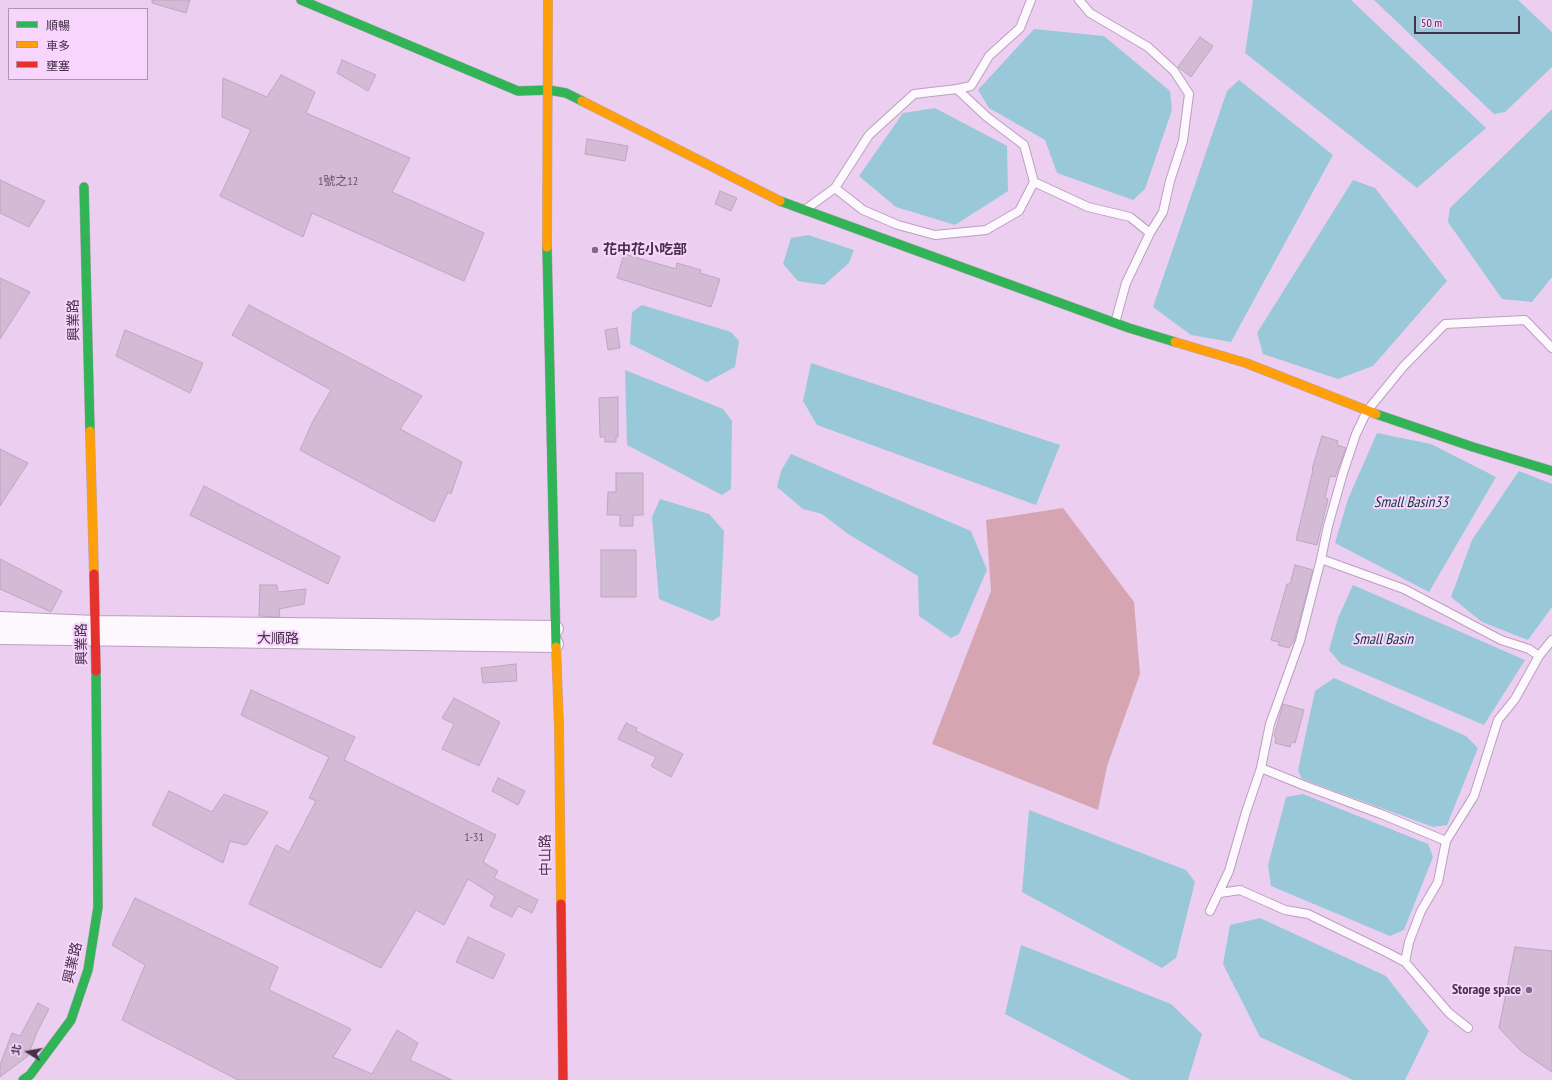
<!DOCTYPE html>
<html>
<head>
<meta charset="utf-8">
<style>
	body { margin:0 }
	#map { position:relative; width:1552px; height:1080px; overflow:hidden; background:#eccef0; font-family:"PT Sans Narrow","Noto Sans TC",sans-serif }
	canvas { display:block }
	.legend { position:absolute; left:8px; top:8px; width:140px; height:72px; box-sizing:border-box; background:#f7d5fc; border:1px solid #b093b4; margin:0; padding:5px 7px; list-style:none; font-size:12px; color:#463049 }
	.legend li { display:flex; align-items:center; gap:8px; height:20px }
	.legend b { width:20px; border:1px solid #b093b4 }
	.north { position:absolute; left:8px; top:1032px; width:40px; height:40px; -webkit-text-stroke:3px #f7d5fc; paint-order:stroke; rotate:281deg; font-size:11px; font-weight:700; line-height:16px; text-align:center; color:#463049 }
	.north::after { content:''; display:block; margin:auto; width:14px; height:18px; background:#463049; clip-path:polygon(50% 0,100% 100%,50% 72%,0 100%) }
	.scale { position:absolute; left:1414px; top:16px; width:106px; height:18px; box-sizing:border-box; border:2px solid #463049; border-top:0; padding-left:5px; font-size:12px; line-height:14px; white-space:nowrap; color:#463049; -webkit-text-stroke:3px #f7d5fc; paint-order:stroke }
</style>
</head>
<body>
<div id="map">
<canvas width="1552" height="1080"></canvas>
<ul class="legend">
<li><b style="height:5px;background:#30b455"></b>順暢</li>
<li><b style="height:5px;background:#ff9f0a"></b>車多</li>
<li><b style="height:5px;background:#e5322d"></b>壅塞</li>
</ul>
<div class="north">北</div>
<div class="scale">50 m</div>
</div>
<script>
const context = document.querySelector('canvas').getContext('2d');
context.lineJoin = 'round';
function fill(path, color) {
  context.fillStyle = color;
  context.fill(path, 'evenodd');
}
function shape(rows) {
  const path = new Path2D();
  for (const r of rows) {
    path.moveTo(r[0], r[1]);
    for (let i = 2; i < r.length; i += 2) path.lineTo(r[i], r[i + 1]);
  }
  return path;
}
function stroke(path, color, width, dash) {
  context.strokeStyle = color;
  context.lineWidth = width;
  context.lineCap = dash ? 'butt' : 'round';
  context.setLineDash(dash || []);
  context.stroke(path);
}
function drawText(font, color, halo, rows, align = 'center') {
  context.font = font + ' "PT Sans Narrow","Noto Sans TC",sans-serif';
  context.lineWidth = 4;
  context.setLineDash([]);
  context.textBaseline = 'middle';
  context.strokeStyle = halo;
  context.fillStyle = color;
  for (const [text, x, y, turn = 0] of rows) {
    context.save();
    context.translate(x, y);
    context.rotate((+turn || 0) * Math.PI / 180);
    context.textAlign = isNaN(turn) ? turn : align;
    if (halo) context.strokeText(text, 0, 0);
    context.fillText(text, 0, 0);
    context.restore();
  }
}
fill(shape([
	[1063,508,1134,602,1140,674,1107,766,1098,810,932,744,991,591,986,520]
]), '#d5a5b2');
fill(shape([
	[1253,0,1351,0,1486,128,1417,188,1245,53],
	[1374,0,1518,0,1552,32,1552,67,1505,112,1494,114],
	[1034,29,1104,36,1170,91,1172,110,1145,189,1133,200,1057,173,1045,140,989,108,978,90],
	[1239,80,1333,155,1231,342,1191,335,1153,307,1227,91],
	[935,108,1007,146,1008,191,955,225,896,207,859,176,903,113],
	[1552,109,1552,277,1532,302,1502,299,1448,222,1450,208],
	[1353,180,1375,188,1447,281,1373,366,1338,379,1263,354,1257,333],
	[808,235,854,250,849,263,824,285,798,281,783,264,791,238],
	[642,305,731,332,739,341,735,367,707,382,630,344,632,312],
	[811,363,1060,445,1036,505,817,425,803,401],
	[625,370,723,409,732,421,731,489,722,495,627,445],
	[1377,433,1431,444,1496,477,1429,592,1335,543,1348,499],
	[791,454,971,531,987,570,959,634,951,638,919,616,918,576,848,534,822,514,803,509,777,487,781,471],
	[1519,471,1552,484,1552,607,1528,640,1482,622,1451,597,1472,540],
	[660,499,709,514,724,531,720,616,712,621,659,599,652,517],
	[1353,585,1525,660,1484,725,1341,664,1329,650,1338,618],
	[1334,678,1466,736,1478,748,1447,825,1433,827,1302,779,1298,770,1315,691],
	[1303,794,1428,844,1433,857,1404,930,1390,936,1271,886,1268,865,1286,797],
	[1029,810,1186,870,1195,882,1176,958,1162,968,1022,892],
	[1260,918,1386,976,1429,1031,1405,1080,1353,1080,1260,1037,1223,964,1230,925],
	[1021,945,1171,1004,1202,1034,1188,1080,1131,1080,1005,1014]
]), '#99c9d8');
const building = shape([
	[152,0,190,0,186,13,152,3,152,0],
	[1200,37,1213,46,1191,77,1178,67,1200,37],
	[342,60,376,75,368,91,337,73,342,60],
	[281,75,315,92,306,113,410,158,392,192,484,233,464,281,312,213,303,237,220,196,251,130,222,117,223,78,267,97,281,75],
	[587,139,628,146,625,161,585,154,587,139],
	[0,180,45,201,29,227,0,213,0,180],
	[720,191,737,198,731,211,715,204,720,191],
	[624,254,676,269,677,263,701,270,700,273,720,279,711,307,617,278,624,254],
	[0,278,30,292,0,339,0,278],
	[249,305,422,396,400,429,462,462,451,494,448,492,434,522,300,450,312,423,331,390,232,335,249,305],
	[617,328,620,348,608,350,605,330,617,328],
	[125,330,203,363,190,393,116,356,125,330],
	[618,397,618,437,616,437,616,442,605,442,605,437,600,437,599,398,618,397],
	[1322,436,1338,441,1337,445,1346,448,1335,477,1330,476,1325,498,1328,499,1317,545,1296,540,1313,470,1312,469,1322,436],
	[0,449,28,463,0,506,0,449],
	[616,473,643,473,643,515,633,515,633,526,620,526,620,515,607,515,608,492,616,492,616,473],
	[204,486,340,557,328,584,190,515,204,486],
	[601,550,636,550,636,597,601,597,601,550],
	[0,559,62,591,51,612,0,589,0,559],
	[1295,565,1313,570,1294,641,1289,648,1278,645,1279,642,1271,640,1287,584,1290,584,1295,565],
	[260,585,277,585,278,592,306,589,304,604,279,609,280,617,259,616,260,585],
	[516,664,517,681,483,683,481,668,516,664],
	[251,690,355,737,344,760,496,835,483,862,498,871,494,878,538,900,532,913,518,906,512,917,490,906,495,896,468,879,444,925,416,910,381,968,249,904,276,845,289,852,316,801,309,798,329,757,241,715,251,690],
	[454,698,500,722,479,766,442,749,454,724,442,718,454,698],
	[1283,704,1304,710,1295,743,1291,742,1290,747,1275,743,1276,738,1274,736,1283,704],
	[626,723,637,728,636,731,683,754,671,777,651,766,656,757,618,739,626,723],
	[498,778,525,791,518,805,492,791,498,778],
	[169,791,212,812,224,794,268,812,246,845,230,841,223,863,152,825,169,791],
	[135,898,278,967,269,990,351,1029,333,1057,372,1074,397,1030,418,1043,410,1060,452,1080,238,1080,122,1020,145,965,112,945,135,898],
	[468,937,505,954,493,979,456,962,468,937],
	[1515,947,1552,951,1552,1072,1521,1051,1499,1028,1515,947],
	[38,1003,49,1009,37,1032,28,1056,0,1077,0,1065,12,1033,20,1036,38,1003]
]);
fill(building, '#d3bbd6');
stroke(building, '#bea6c1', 1);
const lane = shape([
	[1079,0,1090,13,1148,47,1174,71,1189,94,1183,141,1170,181,1163,212,1150,233],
	[957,89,971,86,989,56,1020,28,1031,0],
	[835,188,869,135,914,94,957,89,987,117,1024,145,1034,182],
	[806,209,835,188,863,210,898,225,935,235,986,230,1019,211,1034,182,1088,207,1130,217,1150,233,1126,283,1115,323],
	[1552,348,1525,320,1445,324,1403,367,1367,411,1356,434,1343,473,1328,526,1321,559,1404,589,1501,640,1529,649,1539,656,1552,640],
	[1261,768,1303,785,1381,814,1446,841,1438,882,1421,911,1409,942,1405,962],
	[1446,841,1474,796,1498,720,1515,699,1539,656],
	[1220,893,1240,890,1285,910,1308,914,1388,953,1405,962,1449,1013,1468,1028],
	[1210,911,1229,871,1246,812,1261,768,1270,724,1300,641,1321,559]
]);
const street = shape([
	[0,620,95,624,555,629],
	[0,636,555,644]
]);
const fast = shape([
	[301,0,518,91,549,90,566,93,582,101],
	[84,187,90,431],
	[780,201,1129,328,1175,342],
	[547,247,556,647],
	[1376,414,1473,447,1552,471],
	[23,1080,30,1075,71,1020,88,970,98,907,96,671]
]);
const slow = shape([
	[582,101,780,201],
	[547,247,548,0],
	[1175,342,1246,363,1376,414],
	[90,431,94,574],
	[556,647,559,726,561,904]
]);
const jam = shape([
	[94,574,96,671],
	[561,904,563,1080]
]);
stroke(lane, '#b9a1bc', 10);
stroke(street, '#b9a1bc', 18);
stroke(fast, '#b9a1bc', 10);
stroke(slow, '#b9a1bc', 10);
stroke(jam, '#b9a1bc', 10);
stroke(lane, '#fcf8fd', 8);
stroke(street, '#fcf8fd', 16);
stroke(fast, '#30b455', 9);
stroke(slow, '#ff9f0a', 9);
stroke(jam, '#e5322d', 9);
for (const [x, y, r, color] of [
	[595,250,4,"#806783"],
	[1529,990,4,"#806783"]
]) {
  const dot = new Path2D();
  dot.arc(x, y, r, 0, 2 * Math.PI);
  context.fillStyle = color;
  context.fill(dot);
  stroke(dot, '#f7d5fc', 1.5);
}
drawText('12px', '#69536c', null, [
	["1號之12",338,182],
	["1-31",474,838]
]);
drawText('bold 14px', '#463049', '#f7d5fc', [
	["花中花小吃部",603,250],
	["Storage space",1521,990,"right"]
], 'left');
drawText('14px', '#463049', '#f7d5fc', [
	["興業路",74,320,-91],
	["大順路",278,639],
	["興業路",82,644,-91],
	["中山路",546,855,-91],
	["興業路",73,963,-77]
]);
drawText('italic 15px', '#0f373a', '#f7d5fc', [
	["Small Basin33",1411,503],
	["Small Basin",1383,640]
]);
</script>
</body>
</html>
